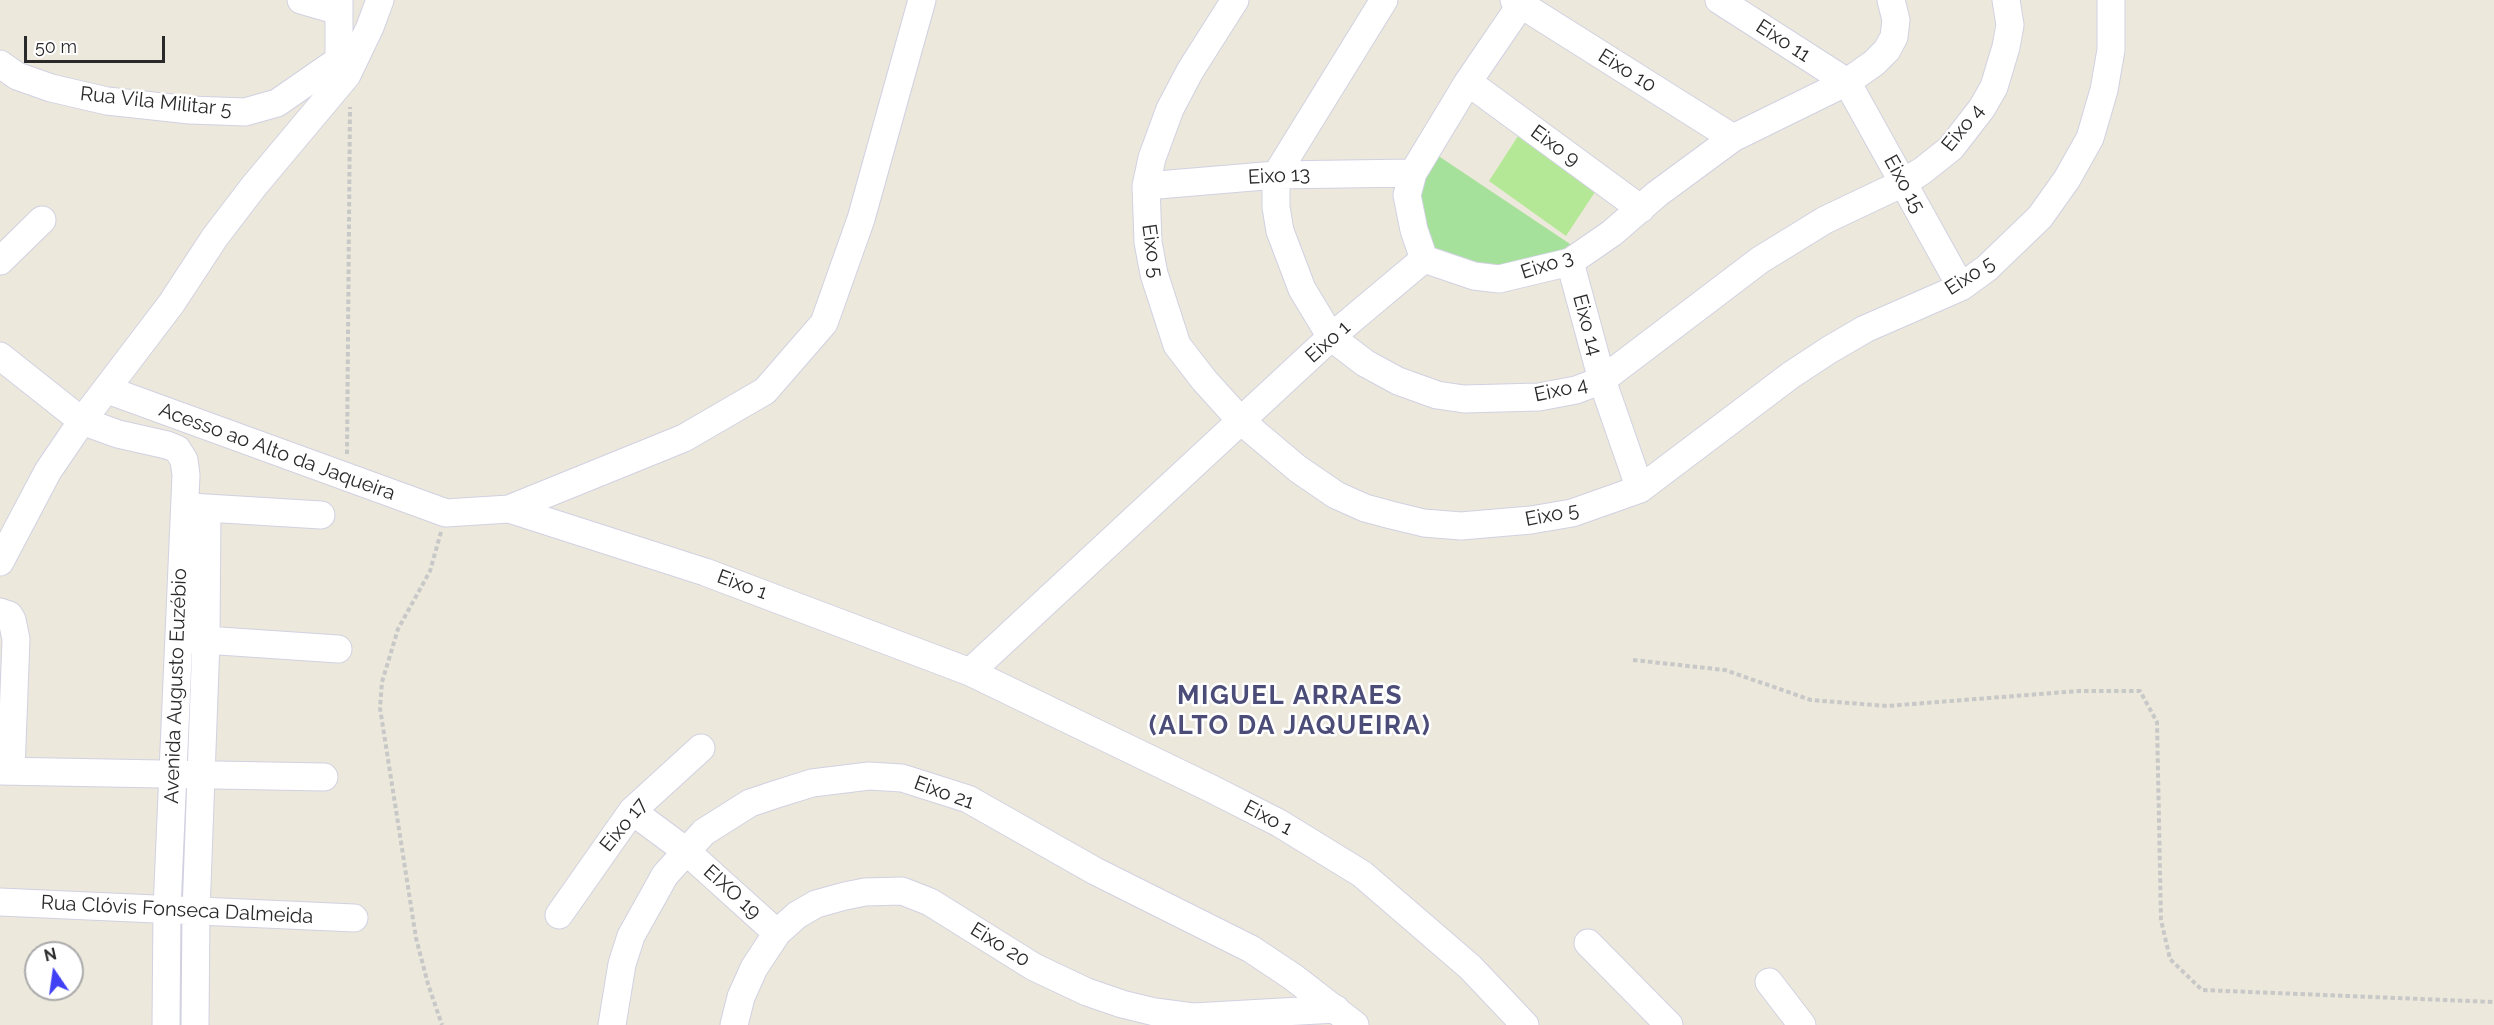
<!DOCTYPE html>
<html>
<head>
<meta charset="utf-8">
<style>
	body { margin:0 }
	#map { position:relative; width:2494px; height:1025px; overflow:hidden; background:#ece8dc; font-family:Raleway,sans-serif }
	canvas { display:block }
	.north { position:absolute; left:24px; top:941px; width:60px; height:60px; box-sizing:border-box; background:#fff; border:2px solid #aaa; border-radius:50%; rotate:347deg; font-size:16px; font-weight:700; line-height:24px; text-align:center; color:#2a2a2a }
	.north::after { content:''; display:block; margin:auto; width:21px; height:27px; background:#4140f4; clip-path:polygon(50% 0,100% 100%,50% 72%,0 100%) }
	.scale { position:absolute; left:24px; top:36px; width:141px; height:27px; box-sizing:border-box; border:3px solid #2a2a2a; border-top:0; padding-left:8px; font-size:18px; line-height:21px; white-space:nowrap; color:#2a2a2a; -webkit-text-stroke:4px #fff; paint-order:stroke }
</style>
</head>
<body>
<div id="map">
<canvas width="2494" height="1025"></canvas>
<div class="north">N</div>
<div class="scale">50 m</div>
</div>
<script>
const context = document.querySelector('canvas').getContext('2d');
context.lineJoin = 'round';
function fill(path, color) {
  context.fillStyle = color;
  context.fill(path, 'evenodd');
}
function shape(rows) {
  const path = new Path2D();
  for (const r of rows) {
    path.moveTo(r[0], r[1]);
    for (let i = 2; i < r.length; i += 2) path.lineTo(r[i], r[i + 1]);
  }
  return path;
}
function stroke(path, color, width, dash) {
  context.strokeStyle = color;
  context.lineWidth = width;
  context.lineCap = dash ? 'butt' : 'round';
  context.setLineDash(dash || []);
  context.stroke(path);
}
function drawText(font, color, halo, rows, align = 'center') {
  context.font = font + ' Raleway,sans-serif';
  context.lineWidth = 5;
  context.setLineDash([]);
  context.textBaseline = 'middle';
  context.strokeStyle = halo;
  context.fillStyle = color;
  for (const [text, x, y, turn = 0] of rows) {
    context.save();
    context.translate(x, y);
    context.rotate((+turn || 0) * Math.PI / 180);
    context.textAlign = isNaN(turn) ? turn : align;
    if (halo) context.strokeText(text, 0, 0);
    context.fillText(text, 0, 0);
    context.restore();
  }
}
fill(shape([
	[1431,151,1573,246,1501,271,1459,264,1429,244,1416,197]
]), '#a5e19a');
fill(shape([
	[1518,136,1595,192,1566,236,1489,181]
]), '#b5e896');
const minor = shape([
	[301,0,339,11],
	[339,0,339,60,347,75],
	[1235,0,1190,71,1170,109,1152,158,1146,186,1148,242,1154,274,1177,345,1204,380,1241,421,1298,469,1336,495,1365,508,1391,515,1424,523,1461,526,1531,520,1572,513,1640,489,1791,375,1829,350,1865,329,1961,287,1987,268,2040,217,2067,179,2090,138,2104,90,2111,50,2111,0],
	[1384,0,1276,175,1276,207,1280,231,1302,289,1331,337,1365,363,1398,381,1437,395,1464,399,1539,397,1576,390,1602,380,1760,260,1825,220,1903,183,1922,171,1951,148,1982,108,1994,87,2006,47,2010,25,2006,0],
	[1514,0,1733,138],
	[1524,0,1468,82,1413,173,1407,195,1414,230,1424,259,1474,276,1499,279,1570,262,1612,233,1657,194,1733,138,1847,82,1874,63,1887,50,1894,37,1896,20,1891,0],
	[1719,0,1847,82,1961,287],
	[0,64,17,76,51,88,107,101,190,110,245,112,277,103,339,60],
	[1468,82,1641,209],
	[1146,186,1276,175,1413,173],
	[0,261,42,220],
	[1570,262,1602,380,1640,489],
	[0,356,82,421,118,434,167,445,177,449,184,460,186,475,167,909,166,1025],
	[108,390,446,513,509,509,684,438,765,391,824,323,861,219,922,0],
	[190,507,321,515],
	[509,509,705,572,970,672,1210,788,1279,823,1362,874,1470,967,1525,1025],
	[0,562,48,471,82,421,171,304,215,237,254,186,347,75,370,27,380,0],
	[0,612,9,615,12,620,16,639,11,771],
	[190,639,338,649],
	[970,672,1331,337,1424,259],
	[0,771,324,777],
	[632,811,686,851,777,933],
	[0,902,354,918],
	[559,915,632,811,701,748],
	[1588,943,1669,1025],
	[1769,982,1802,1025],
	[195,1025,196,912,206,641,207,508],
	[612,1025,622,964,631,936,665,875,704,832,750,803,777,794,812,783,869,776,902,778,968,799,1095,871,1251,949,1293,977,1355,1025],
	[734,1025,741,997,754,968,777,933,797,915,816,904,845,896,865,892,902,891,930,902,1034,967,1087,992,1122,1004,1155,1012,1193,1017,1336,1009]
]);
stroke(minor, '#d1d1e2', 29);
stroke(shape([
	[347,454,350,107],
	[441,532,430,571,398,629,382,682,380,708,416,938,428,984,442,1025],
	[1633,660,1725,670,1811,700,1887,706,2079,691,2140,691,2157,722,2161,920,2170,959,2202,990,2494,1002]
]), '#c8c8c8', 4, [4.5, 3]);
stroke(minor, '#fff', 27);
drawText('20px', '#2a2a2a', '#fff', [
	["Eixo 11",1783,41,33],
	["Eixo 10",1627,71,32],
	["Rua Vila Militar 5",156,102,6],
	["Eixo 4",1963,128,-51],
	["Eixo 9",1555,146,36],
	["Eixo 13",1279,176,-3],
	["Eixo 15",1904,184,61],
	["Eixo 5",1152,251,82],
	["Eixo 3",1547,265,-18],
	["Eixo 5",1970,276,-33],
	["Eixo 14",1587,325,75],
	["Eixo 1",1328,342,-42],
	["Eixo 4",1561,390,-12],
	["Acesso ao Alto da Jaqueira",277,452,20],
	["Eixo 5",1552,515,-11],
	["Eixo 1",742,585,20],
	["Avenida Augusto Euzébio",176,686,-88],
	["Eixo 21",944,793,20],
	["Eixo 1",1268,818,28],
	["Eixo 17",624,825,-51],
	["EIXO 19",732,892,42],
	["Rua Clóvis Fonseca Dalmeida",177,910,3],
	["Eixo 20",1000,945,32]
]);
context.letterSpacing = '1.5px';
drawText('bold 26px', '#4c4c79', '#fff', [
	["MIGUEL ARRAES",1290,696],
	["(ALTO DA JAQUEIRA)",1290,726]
]);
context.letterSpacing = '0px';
</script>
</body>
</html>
